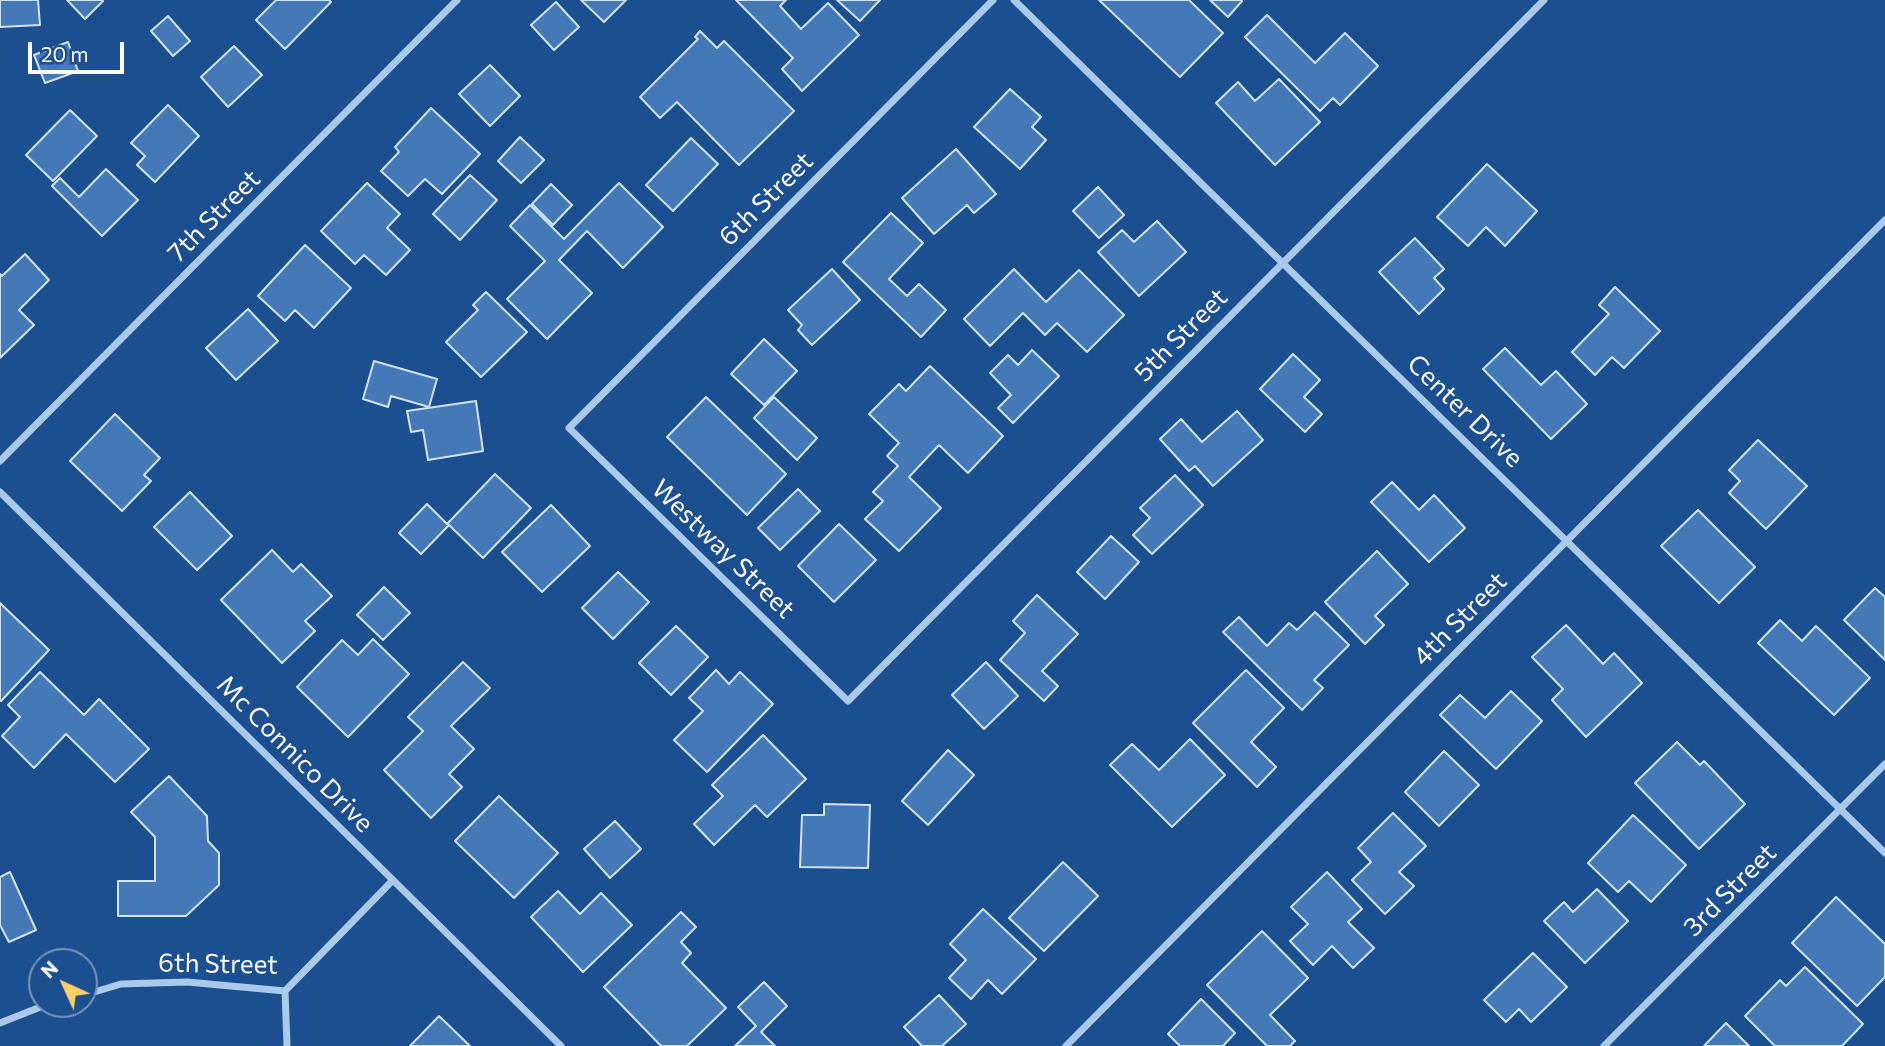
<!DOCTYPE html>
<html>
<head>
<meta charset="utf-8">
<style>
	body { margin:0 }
	#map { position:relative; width:1885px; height:1046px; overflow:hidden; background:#1b4f8f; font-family:Commissioner,sans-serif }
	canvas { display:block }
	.north { position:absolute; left:28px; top:948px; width:70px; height:70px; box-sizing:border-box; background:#1b4f8f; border:2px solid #7695bc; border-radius:50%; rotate:315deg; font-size:19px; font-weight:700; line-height:28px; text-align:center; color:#fff }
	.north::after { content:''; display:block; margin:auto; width:24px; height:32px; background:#ffd166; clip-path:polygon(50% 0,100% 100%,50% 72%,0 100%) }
	.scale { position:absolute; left:28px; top:42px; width:96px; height:32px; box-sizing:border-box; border:4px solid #fff; border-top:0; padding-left:9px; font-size:21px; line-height:24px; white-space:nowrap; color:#fff; -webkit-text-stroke:5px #1b4f8f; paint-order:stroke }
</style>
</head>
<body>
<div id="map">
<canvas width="1885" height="1046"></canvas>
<div class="north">N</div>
<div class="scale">20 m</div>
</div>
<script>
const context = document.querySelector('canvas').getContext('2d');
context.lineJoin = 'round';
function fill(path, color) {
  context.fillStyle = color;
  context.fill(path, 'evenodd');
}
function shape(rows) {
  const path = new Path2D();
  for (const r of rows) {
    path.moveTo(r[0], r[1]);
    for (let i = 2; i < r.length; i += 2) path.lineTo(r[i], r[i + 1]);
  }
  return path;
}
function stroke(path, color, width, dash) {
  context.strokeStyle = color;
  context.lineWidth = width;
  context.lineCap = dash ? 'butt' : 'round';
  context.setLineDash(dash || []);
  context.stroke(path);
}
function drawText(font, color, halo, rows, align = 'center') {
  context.font = font + ' Commissioner,sans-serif';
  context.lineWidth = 7;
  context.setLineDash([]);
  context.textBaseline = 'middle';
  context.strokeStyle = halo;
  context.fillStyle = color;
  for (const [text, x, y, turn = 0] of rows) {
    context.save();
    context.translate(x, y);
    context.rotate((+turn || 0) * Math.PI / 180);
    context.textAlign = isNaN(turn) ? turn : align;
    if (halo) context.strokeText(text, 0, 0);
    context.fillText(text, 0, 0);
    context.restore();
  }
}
const building = shape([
	[0,0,38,0,40,25,0,27,0,0],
	[67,0,102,0,103,1,85,19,67,0],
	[276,0,329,0,331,2,285,49,256,20,276,0],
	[581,0,626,0,604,22,581,0],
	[736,0,786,0,780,6,801,29,828,3,859,35,802,91,782,69,793,58,736,0],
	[837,0,880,0,860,21,837,0],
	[1099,0,1189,0,1223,33,1180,77,1099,0],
	[1210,0,1241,0,1242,1,1228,17,1210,0],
	[556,2,579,27,554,50,531,25,556,2],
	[1267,15,1315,63,1345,33,1378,66,1340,105,1333,98,1320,111,1245,37,1267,15],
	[168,16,190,41,173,56,151,31,168,16],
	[700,31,717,48,724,41,794,111,739,165,677,102,660,118,640,97,698,39,695,37,700,31],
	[68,42,78,71,45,83,34,55,68,42],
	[234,46,262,75,228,107,201,77,234,46],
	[490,65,520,96,490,126,459,94,490,65],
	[1279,79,1320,122,1275,165,1216,103,1238,82,1255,101,1279,79],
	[1010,89,1041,117,1032,127,1046,140,1020,169,974,127,1010,89],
	[168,105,199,136,155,182,137,165,145,156,131,143,168,105],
	[431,108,480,154,442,194,425,179,408,196,381,171,399,152,395,147,431,108],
	[70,110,97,136,53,181,26,155,70,110],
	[520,137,544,160,521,183,498,161,520,137],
	[691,138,718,164,673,211,646,185,691,138],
	[956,149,996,194,974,213,967,205,934,234,902,198,956,149],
	[1487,164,1537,211,1505,246,1486,227,1468,246,1437,217,1487,164],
	[106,169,138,200,102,236,52,186,60,178,79,197,106,169],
	[470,175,497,200,460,240,433,214,470,175],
	[367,183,400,214,387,228,410,250,386,275,364,255,355,264,321,231,367,183],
	[619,183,663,227,623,268,587,231,559,260,592,293,547,339,507,299,545,261,510,226,530,205,564,239,619,183],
	[551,184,572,205,553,225,532,204,551,184],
	[1098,187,1124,215,1099,238,1073,211,1098,187],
	[891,213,923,243,889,279,907,296,919,284,946,310,921,337,843,262,891,213],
	[1157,221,1186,252,1139,296,1098,252,1122,230,1134,242,1157,221],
	[1415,238,1444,269,1434,278,1444,289,1419,314,1379,272,1415,238],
	[305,245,351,288,314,328,295,310,285,321,258,296,305,245],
	[25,254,49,280,19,310,34,325,0,358,0,274,2,276,25,254],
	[832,269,860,300,812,345,798,330,802,325,788,310,832,269],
	[1014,269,1046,302,1079,270,1124,315,1087,352,1057,323,1045,335,1023,313,990,346,964,319,1014,269],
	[1615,287,1660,331,1624,368,1612,357,1595,375,1572,352,1609,314,1599,305,1615,287],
	[486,292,527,332,481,377,446,342,478,310,473,305,486,292],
	[248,309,278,341,236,380,206,348,248,309],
	[764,339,797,371,764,405,731,374,764,339],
	[1505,348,1541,385,1556,371,1587,404,1551,439,1483,369,1505,348],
	[1032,350,1059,376,1013,423,998,408,1011,395,990,373,1008,355,1018,365,1032,350],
	[1293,354,1320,380,1304,397,1322,414,1305,432,1260,389,1293,354],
	[374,361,437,379,429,407,391,396,388,407,363,399,374,361],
	[930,366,1003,436,968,473,939,445,909,477,941,508,899,551,865,519,883,501,873,492,898,466,887,456,899,443,869,414,899,384,906,391,930,366],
	[706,397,786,474,747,515,667,437,706,397],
	[774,397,817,438,797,460,754,418,774,397],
	[476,401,483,451,428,460,423,430,411,432,407,411,476,401],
	[1237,411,1263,440,1213,486,1195,466,1189,471,1160,439,1181,419,1202,442,1237,411],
	[115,414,160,458,144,475,151,481,122,511,70,461,115,414],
	[1758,440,1807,486,1766,529,1729,493,1740,481,1729,470,1758,440],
	[495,474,531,508,483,558,449,525,421,554,399,533,427,504,447,524,495,474],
	[1175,475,1203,505,1152,554,1133,535,1150,518,1140,508,1175,475],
	[1392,482,1419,510,1434,495,1465,528,1429,562,1371,502,1392,482],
	[798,489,820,511,780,550,758,528,798,489],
	[190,492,232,536,197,570,154,527,190,492],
	[551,505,590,546,542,592,502,552,551,505],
	[1698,510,1755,567,1719,603,1661,546,1698,510],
	[839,524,876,560,834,602,798,566,839,524],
	[1111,536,1139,562,1105,599,1077,572,1111,536],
	[272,550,293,572,301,564,332,596,305,621,315,631,282,663,221,600,272,550],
	[1377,551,1408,584,1375,616,1384,625,1365,644,1325,602,1377,551],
	[618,572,649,602,613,639,582,608,618,572],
	[384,587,410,613,383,640,357,615,384,587],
	[1875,588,1885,597,1885,660,1844,620,1875,588],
	[1037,595,1078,634,1042,671,1058,686,1044,701,1000,660,1025,633,1013,621,1037,595],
	[0,603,49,650,1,701,0,700,0,603],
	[1315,612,1349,645,1314,680,1323,688,1302,710,1223,632,1239,617,1267,646,1289,623,1297,630,1315,612],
	[1780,620,1802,641,1816,626,1870,678,1834,715,1758,643,1780,620],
	[1566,625,1603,664,1614,653,1642,683,1586,737,1552,700,1563,689,1532,657,1566,625],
	[676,626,708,657,671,695,639,663,676,626],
	[373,639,409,674,348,737,297,687,342,640,358,655,373,639],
	[463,662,490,688,451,726,474,749,449,774,462,787,431,818,384,770,423,731,408,717,463,662],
	[986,662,1018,696,984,729,952,695,986,662],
	[716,670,729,684,740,672,773,704,707,772,674,740,703,711,689,698,716,670],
	[1246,670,1284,708,1251,742,1276,767,1257,787,1193,723,1246,670],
	[40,672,84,715,99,699,149,749,115,782,66,734,34,768,2,736,20,717,8,705,40,672],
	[1511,691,1542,721,1496,769,1440,715,1460,695,1485,718,1511,691],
	[763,735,806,779,767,817,755,805,714,845,694,824,723,796,712,785,763,735],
	[1190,739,1225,775,1172,827,1110,765,1132,744,1159,770,1190,739],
	[1677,742,1700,765,1704,761,1745,804,1699,849,1635,783,1677,742],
	[948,750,974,775,928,825,902,801,948,750],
	[1444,751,1479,785,1439,826,1405,792,1444,751],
	[169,776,207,816,208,841,219,853,219,885,186,916,118,916,118,881,155,881,155,837,131,812,169,776],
	[499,796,558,853,514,898,455,841,499,796],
	[824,804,870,805,868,868,800,867,802,815,824,815,824,804],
	[1393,813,1426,846,1399,872,1414,886,1385,914,1352,880,1371,862,1358,848,1393,813],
	[1633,815,1686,865,1651,902,1629,881,1618,892,1588,863,1633,815],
	[615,821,641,849,610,878,584,849,615,821],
	[1063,862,1098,896,1044,951,1009,918,1063,862],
	[10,872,36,930,9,942,0,925,0,877,10,872],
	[1327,872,1362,909,1348,922,1374,948,1353,968,1332,946,1313,965,1290,941,1308,924,1291,907,1327,872],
	[1597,889,1628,921,1585,963,1544,921,1564,902,1573,912,1597,889],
	[558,891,580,914,601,893,632,925,583,972,531,917,558,891],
	[1836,897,1885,944,1885,977,1857,1006,1792,943,1836,897],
	[983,909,1036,959,1002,994,988,980,971,999,949,978,966,960,950,944,983,909],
	[681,912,696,927,681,942,691,953,682,963,726,1008,687,1046,661,1046,604,987,681,912],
	[1262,931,1308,978,1270,1015,1295,1041,1290,1046,1267,1046,1207,985,1262,931],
	[1533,953,1567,987,1531,1022,1519,1009,1506,1022,1484,1000,1533,953],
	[1805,967,1863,1024,1842,1046,1775,1046,1745,1016,1780,980,1786,986,1805,967],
	[764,982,787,1006,761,1032,775,1046,735,1046,756,1026,738,1007,764,982],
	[939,995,966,1024,942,1046,922,1046,904,1027,939,995],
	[1201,999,1235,1033,1223,1046,1180,1046,1168,1034,1201,999],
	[439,1016,470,1046,410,1046,439,1016],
	[1726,1023,1749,1046,1704,1046,1726,1023]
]);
fill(building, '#4478b7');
stroke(building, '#cfe3fa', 2);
stroke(shape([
	[993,0,569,428,848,701,1544,0],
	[1014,0,1885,853],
	[0,461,457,0],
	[0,492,561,1046],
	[285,991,287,1046],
	[84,995,121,984,187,982,285,991,393,880],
	[0,1023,48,1004],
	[1066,1046,1885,220],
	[1604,1046,1885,764]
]), '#a9c9ee', 7);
drawText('26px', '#fff', '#1b4f8f', [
	["6th Street",766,199,-45],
	["7th Street",214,216,-45],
	["5th Street",1181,335,-45],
	["Center Drive",1465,411,44],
	["Westway Street",723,549,44],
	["4th Street",1460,619,-45],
	["Mc Connico Drive",295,754,45],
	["3rd Street",1730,890,-45],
	["6th Street",218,964,1]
]);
</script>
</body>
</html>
